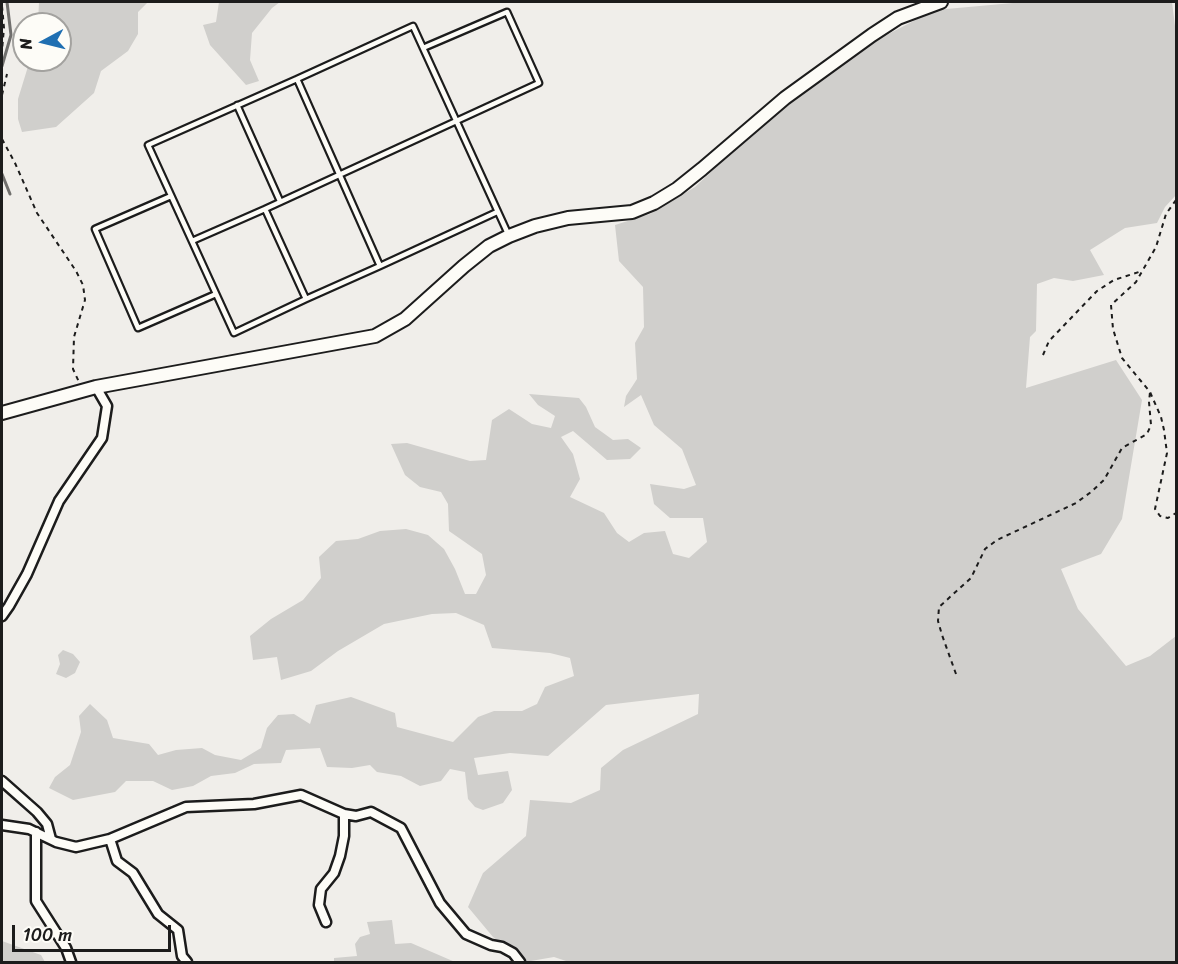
<!DOCTYPE html>
<html>
<head>
<meta charset="utf-8">
<style>
	body { margin:0 }
	#map { position:relative; width:1178px; height:964px; overflow:hidden; background:#f0eeea; font-family:Sriracha,sans-serif }
	canvas { display:block }
	.frame { position:absolute; inset:0; border:3px solid #1c1c1c; pointer-events:none }
	.north { position:absolute; left:12px; top:12px; width:60px; height:60px; box-sizing:border-box; background:#fdfcf7; border:2px solid #a3a29f; border-radius:50%; rotate:263deg; font-size:16px; font-weight:700; line-height:24px; text-align:center; color:#1c1c1c }
	.north::after { content:''; display:block; margin:auto; width:21px; height:27px; background:#1f6fb2; clip-path:polygon(50% 0,100% 100%,50% 72%,0 100%) }
	.scale { position:absolute; left:12px; top:925px; width:159px; height:27px; box-sizing:border-box; border:3px solid #1c1c1c; border-top:0; padding-left:8px; font-size:18px; line-height:21px; white-space:nowrap; color:#1c1c1c; -webkit-text-stroke:4px #fdfcf7; paint-order:stroke }
</style>
</head>
<body>
<div id="map">
<canvas width="1178" height="964"></canvas>
<div class="frame"></div>
<div class="north">N</div>
<div class="scale">100 m</div>
</div>
<script>
const context = document.querySelector('canvas').getContext('2d');
context.lineJoin = 'round';
function fill(path, color) {
  context.fillStyle = color;
  context.fill(path, 'evenodd');
}
function shape(rows) {
  const path = new Path2D();
  for (const r of rows) {
    path.moveTo(r[0], r[1]);
    for (let i = 2; i < r.length; i += 2) path.lineTo(r[i], r[i + 1]);
  }
  return path;
}
function stroke(path, color, width, dash) {
  context.strokeStyle = color;
  context.lineWidth = width;
  context.lineCap = dash ? 'butt' : 'round';
  context.setLineDash(dash || []);
  context.stroke(path);
}
fill(shape([
	[39,2,148,2,138,12,138,34,128,51,101,71,94,93,56,127,22,132,18,119,18,99,30,60,60,60,60,24,38,24],
	[219,2,280,2,272,8,252,33,250,60,259,81,246,85,210,45,203,25,216,22],
	[1024,2,1172,2,1176,34,1176,195,1165,207,1157,223,1125,228,1090,250,1104,275,1073,281,1054,278,1037,284,1036,331,1030,337,1026,388,1116,360,1142,400,1122,519,1101,554,1061,569,1078,609,1126,666,1150,656,1176,636,1176,962,569,962,554,957,525,962,493,937,468,907,483,873,526,836,530,800,571,803,600,790,601,768,623,750,698,714,699,694,606,705,548,756,510,753,474,758,478,775,508,771,512,790,503,803,483,810,475,807,468,799,465,772,450,769,441,781,420,786,401,776,377,772,370,765,352,768,327,767,320,748,286,750,281,763,254,764,235,773,211,776,193,786,172,790,153,781,126,781,115,792,73,800,49,788,55,777,70,765,81,732,79,716,90,704,107,720,113,738,149,744,158,755,176,750,202,748,215,755,241,760,261,748,267,728,278,715,294,714,310,724,316,705,351,697,395,713,397,727,453,742,478,717,494,711,522,711,537,704,545,687,574,676,570,658,550,653,492,648,484,625,456,613,432,614,384,624,338,651,311,671,281,680,277,657,253,660,250,636,271,619,303,600,321,578,319,557,336,541,358,539,380,531,406,529,428,535,444,549,455,569,465,594,476,594,486,575,482,554,449,531,448,504,441,492,420,487,405,475,391,444,407,443,470,461,486,460,492,420,509,409,532,424,551,428,555,416,538,405,529,394,579,398,586,407,595,427,613,440,628,439,641,448,630,459,607,460,573,431,561,437,573,454,580,479,570,497,604,513,617,533,629,542,644,533,665,531,673,554,689,558,707,542,703,518,670,518,654,504,650,484,684,489,696,485,682,449,654,425,641,395,624,407,626,396,637,379,635,343,644,327,643,287,619,261,615,225,650,214,695,187,752,133,867,45,935,10],
	[63,650,73,654,80,662,75,673,66,678,56,674,60,664,58,655],
	[392,920,395,944,411,943,455,962,334,962,334,958,357,956,355,944,360,937,370,934,367,922],
	[2,941,41,955,45,962,2,962]
]), '#d0cfcc');
stroke(shape([
	[2,66,11,35,7,2],
	[2,174,10,194]
]), '#706f6d', 3);
const lane = shape([
	[297,79,413,26,509,236],
	[237,105,280,201],
	[171,196,95,229,138,328,216,294],
	[265,209,539,83,507,12,423,48],
	[192,241,265,209,306,299],
	[380,266,297,79,148,145,234,333,306,299,380,266,497,212]
]);
const street = shape([
	[2,616,9,606,27,574,59,501,102,438,107,406,96,387],
	[2,781,37,812,47,824,51,839],
	[2,825,29,829,56,842,76,847,110,839,186,807,254,804,301,795,344,814,356,816,371,812,401,828,440,903,466,934,491,945,502,947,513,953,520,962],
	[36,832,36,901,66,948,71,962],
	[110,839,117,861,133,873,158,914,178,930,182,956,187,962],
	[326,922,319,905,321,889,334,873,340,856,344,836,344,814]
]);
const secondary = shape([
	[2,413,96,387,375,336,405,319,464,266,489,246,509,236,535,226,568,218,632,212,654,203,677,189,702,169,785,98,872,35,898,18,941,2]
]);
stroke(lane, '#1c1c1c', 9);
stroke(street, '#1c1c1c', 13);
stroke(secondary, '#1c1c1c', 16);
stroke(shape([
	[2,6,4,28,2,50],
	[2,95,7,74],
	[2,139,15,163,37,213,76,271,83,285,85,300,74,337,73,369,79,382],
	[1176,200,1166,214,1156,247,1136,282,1111,305,1113,329,1122,358,1150,392,1161,417,1164,430,1167,453,1155,509,1160,516,1168,518,1176,513],
	[1043,355,1049,341,1097,291,1114,280,1142,271],
	[956,674,942,635,938,621,939,607,971,578,985,549,997,540,1076,503,1091,492,1104,480,1122,448,1147,434,1151,425,1149,402,1150,392]
]), '#1c1c1c', 2, [4.5, 4.5]);
stroke(lane, '#fdfcf7', 4.5);
stroke(street, '#fdfcf7', 8);
stroke(secondary, '#fdfcf7', 12);
</script>
</body>
</html>
